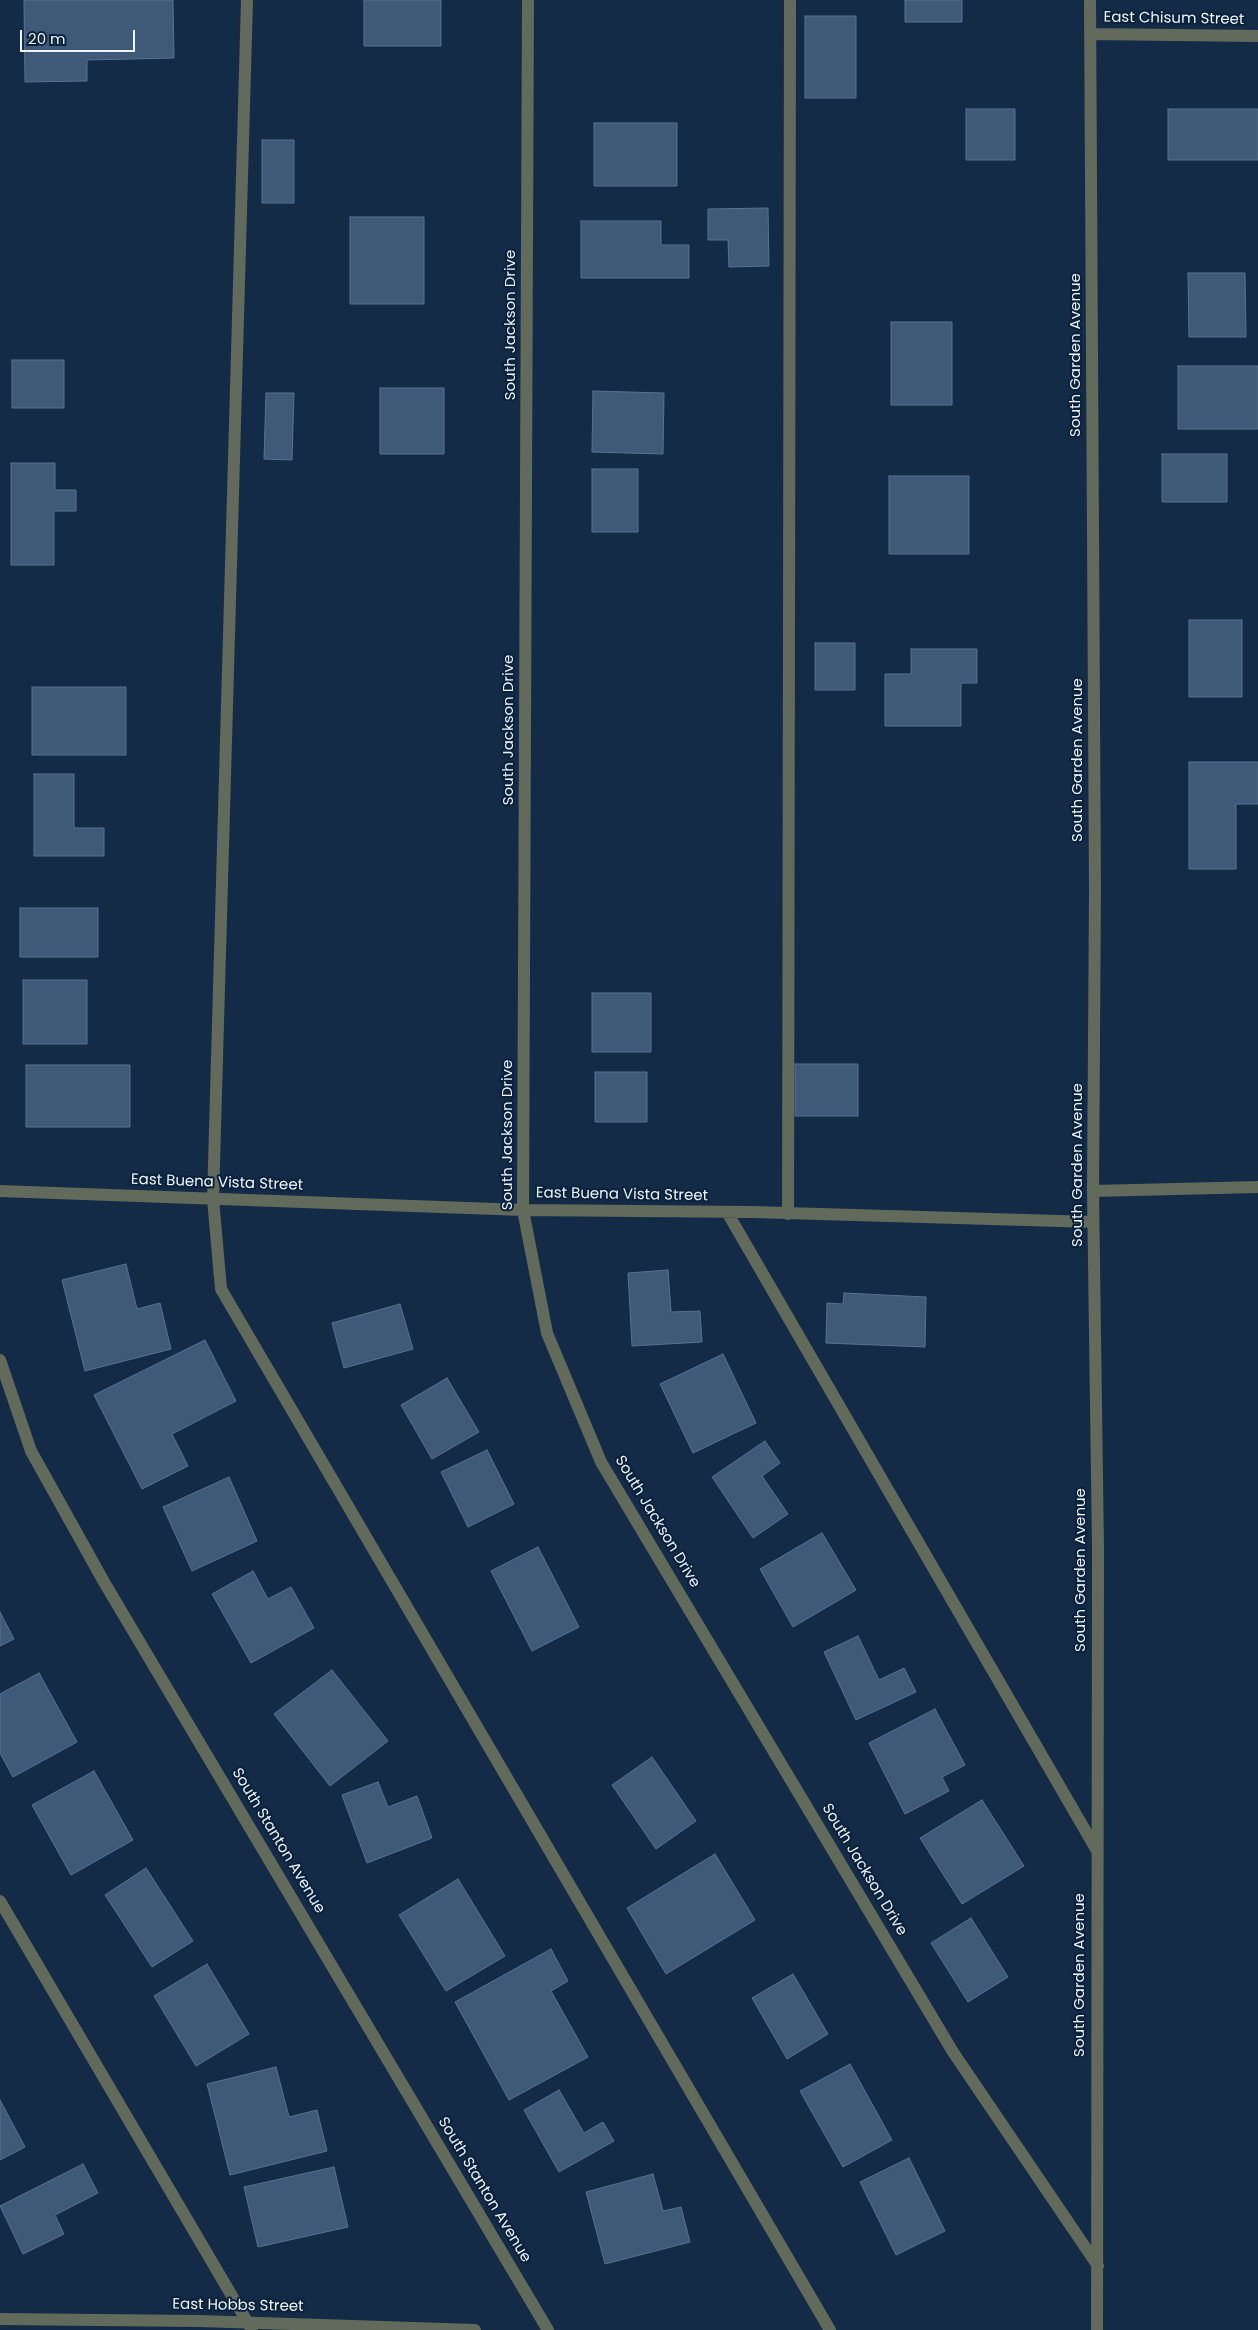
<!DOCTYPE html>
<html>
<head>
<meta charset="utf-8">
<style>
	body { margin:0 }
	#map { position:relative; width:1258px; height:2330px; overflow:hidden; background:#142b47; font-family:Poppins,sans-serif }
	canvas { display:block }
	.scale { position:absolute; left:20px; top:30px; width:115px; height:22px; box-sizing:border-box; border:2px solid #eef4fb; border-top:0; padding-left:6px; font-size:15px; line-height:18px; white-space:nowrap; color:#eef4fb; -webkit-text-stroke:4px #0a213c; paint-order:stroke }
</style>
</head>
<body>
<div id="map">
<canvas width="1258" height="2330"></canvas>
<div class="scale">20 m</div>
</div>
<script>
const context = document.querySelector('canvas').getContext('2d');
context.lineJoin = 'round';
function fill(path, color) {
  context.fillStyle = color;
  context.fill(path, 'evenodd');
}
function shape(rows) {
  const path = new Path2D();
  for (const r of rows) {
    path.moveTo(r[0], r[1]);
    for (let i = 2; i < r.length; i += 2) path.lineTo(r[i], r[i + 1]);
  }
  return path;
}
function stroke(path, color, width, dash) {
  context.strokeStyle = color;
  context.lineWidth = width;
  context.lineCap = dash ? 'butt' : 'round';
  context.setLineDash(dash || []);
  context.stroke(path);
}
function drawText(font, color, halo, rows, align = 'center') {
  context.font = font + ' Poppins,sans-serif';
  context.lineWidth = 4;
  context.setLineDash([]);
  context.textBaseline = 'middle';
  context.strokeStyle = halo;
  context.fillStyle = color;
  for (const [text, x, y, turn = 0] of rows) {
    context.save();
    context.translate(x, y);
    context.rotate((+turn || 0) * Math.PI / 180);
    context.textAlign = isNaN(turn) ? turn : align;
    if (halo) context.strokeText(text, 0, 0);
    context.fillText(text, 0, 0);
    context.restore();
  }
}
const building = shape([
	[24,0,173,0,174,58,87,60,87,81,25,82,24,0],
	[364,0,441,0,441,46,364,46,364,0],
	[905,0,962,0,962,22,905,22,905,0],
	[805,16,856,16,856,98,805,98,805,16],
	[966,109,1015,109,1015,160,966,160,966,109],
	[1168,109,1258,109,1258,160,1168,160,1168,109],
	[594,123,677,123,677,186,594,186,594,123],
	[262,140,294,140,294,203,262,203,262,140],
	[768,208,769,266,729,267,728,240,708,240,708,209,768,208],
	[350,217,424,217,424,304,350,304,350,217],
	[581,221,661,221,661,245,689,245,689,278,581,278,581,221],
	[1188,273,1245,273,1246,337,1189,337,1188,273],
	[891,322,952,322,952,405,891,405,891,322],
	[12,360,64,360,64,408,12,408,12,360],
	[1178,366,1258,366,1258,429,1178,429,1178,366],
	[380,388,444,388,444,454,380,454,380,388],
	[593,391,664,393,663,454,592,452,593,391],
	[266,393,294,393,292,460,264,459,266,393],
	[1162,454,1227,454,1227,502,1162,502,1162,454],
	[11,463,55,463,55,490,76,490,76,511,54,511,54,565,11,565,11,463],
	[592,469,638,469,638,532,592,532,592,469],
	[889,476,969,476,969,554,889,554,889,476],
	[1189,620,1242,620,1242,697,1189,697,1189,620],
	[815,643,855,643,855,690,815,690,815,643],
	[911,649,977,649,977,683,961,683,961,726,885,726,885,674,911,674,911,649],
	[32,687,126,687,126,755,32,755,32,687],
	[1189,762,1258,762,1258,804,1236,804,1236,869,1189,869,1189,762],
	[34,774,74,774,74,828,104,828,104,856,34,856,34,774],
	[20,908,98,908,98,957,20,957,20,908],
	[23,980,87,980,87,1044,23,1044,23,980],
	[592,993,651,993,651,1052,592,1052,592,993],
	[795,1064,858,1064,858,1116,795,1116,795,1064],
	[26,1065,130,1065,130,1127,26,1127,26,1065],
	[595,1072,647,1072,647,1122,595,1122,595,1072],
	[126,1264,137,1309,160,1303,171,1349,85,1371,62,1280,126,1264],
	[668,1270,671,1312,700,1311,702,1342,632,1346,628,1273,668,1270],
	[844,1293,926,1297,925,1347,826,1343,827,1303,843,1304,844,1293],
	[400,1304,413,1349,344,1368,332,1323,400,1304],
	[205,1340,236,1401,172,1434,188,1466,142,1489,94,1395,205,1340],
	[723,1354,756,1423,693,1453,660,1384,723,1354],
	[447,1378,479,1432,432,1459,401,1405,447,1378],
	[765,1441,780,1463,762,1476,788,1514,753,1538,712,1477,765,1441],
	[487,1450,514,1504,468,1527,441,1472,487,1450],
	[229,1477,257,1541,192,1571,163,1507,229,1477],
	[822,1533,856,1590,793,1627,760,1569,822,1533],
	[538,1547,579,1627,532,1651,491,1571,538,1547],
	[253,1571,268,1599,291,1587,314,1628,251,1663,212,1594,253,1571],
	[0,1612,14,1639,0,1646,0,1612],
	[858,1636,879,1680,904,1668,916,1692,856,1720,824,1652,858,1636],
	[332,1670,388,1741,330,1786,274,1714,332,1670],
	[39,1673,77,1742,13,1777,0,1753,0,1694,39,1673],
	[935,1709,965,1765,942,1777,949,1791,905,1814,869,1743,935,1709],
	[652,1757,696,1821,656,1849,612,1785,652,1757],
	[94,1771,133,1840,71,1875,32,1805,94,1771],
	[378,1782,388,1807,417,1796,432,1838,367,1863,342,1795,378,1782],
	[982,1800,1024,1866,962,1904,920,1838,982,1800],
	[715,1854,755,1920,666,1974,627,1908,715,1854],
	[146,1868,193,1941,152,1967,105,1895,146,1868],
	[458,1879,505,1956,446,1991,399,1915,458,1879],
	[971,1918,1008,1977,968,2002,931,1943,971,1918],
	[551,1949,568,1981,551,1991,588,2057,509,2100,455,2002,551,1949],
	[207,1964,249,2034,196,2066,154,1996,207,1964],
	[793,1974,828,2034,787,2059,752,1998,793,1974],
	[850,2064,892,2140,843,2167,800,2091,850,2064],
	[276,2067,289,2117,317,2110,327,2151,230,2175,207,2084,276,2067],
	[559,2090,584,2133,603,2122,614,2141,559,2172,524,2110,559,2090],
	[0,2100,25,2147,0,2160,0,2100],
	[909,2158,945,2231,896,2255,860,2182,909,2158],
	[83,2164,98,2193,55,2215,64,2234,23,2254,0,2206,83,2164],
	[334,2167,348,2227,258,2247,244,2187,334,2167],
	[653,2174,663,2211,681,2207,690,2242,605,2264,586,2192,653,2174]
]);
fill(building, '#3f5978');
stroke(building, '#587293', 1);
stroke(shape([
	[247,0,213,1199,221,1289,830,2330],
	[528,0,523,1210,547,1333,601,1462,953,2052,1098,2266],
	[1090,0,1095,889,1093,1191,1098,1548,1097,2330],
	[1090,34,1258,36],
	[0,1191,523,1210,752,1212,1093,1222],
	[1093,1191,1258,1187],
	[727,1212,1096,1849],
	[788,1214,790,0],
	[0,1360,31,1451,104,1582,548,2330],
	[0,1901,252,2330],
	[0,2319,199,2321,475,2330]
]), '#616a5b', 12);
drawText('15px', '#eef4fb', '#0a213c', [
	["East Chisum Street",1174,19,1],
	["South Jackson Drive",511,325,-90],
	["South Garden Avenue",1076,355,-90],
	["South Jackson Drive",509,730,-90],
	["South Garden Avenue",1078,760,-90],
	["South Jackson Drive",508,1135,-90],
	["South Garden Avenue",1078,1165,-90],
	["East Buena Vista Street",217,1183,2],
	["East Buena Vista Street",622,1195,1],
	["South Jackson Drive",657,1522,59],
	["South Garden Avenue",1081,1570,-90],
	["South Stanton Avenue",278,1841,59],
	["South Jackson Drive",864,1870,59],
	["South Garden Avenue",1080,1975,-90],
	["South Stanton Avenue",484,2190,59],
	["East Hobbs Street",238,2306,1]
]);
</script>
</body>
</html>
